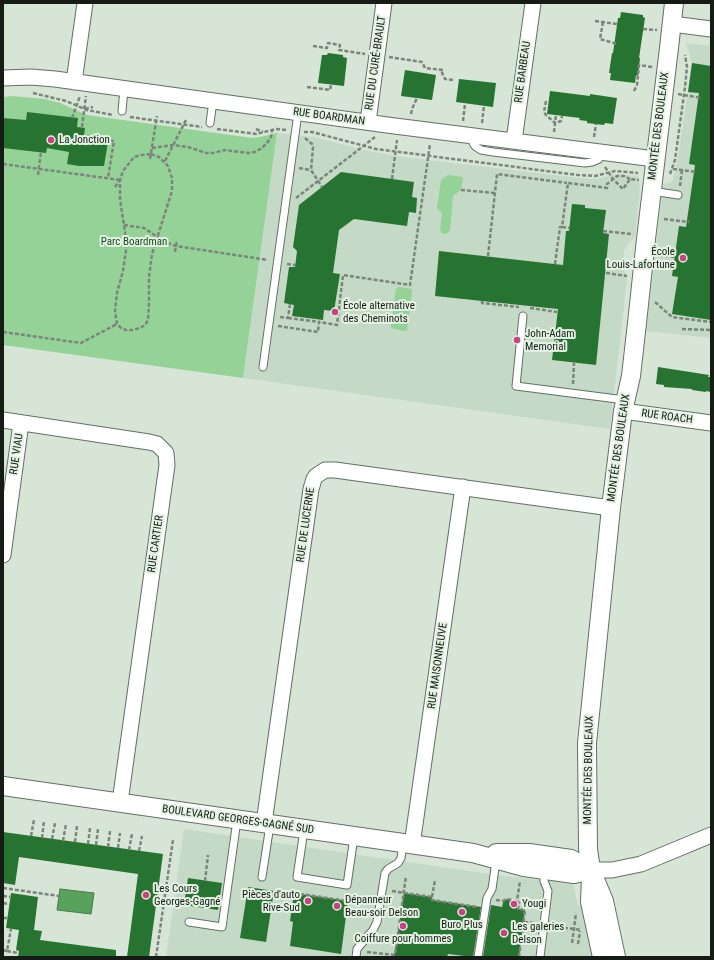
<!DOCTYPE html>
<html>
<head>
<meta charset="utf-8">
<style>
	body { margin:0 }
	#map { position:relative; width:714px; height:960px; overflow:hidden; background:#d6e5d6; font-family:"Roboto Condensed",sans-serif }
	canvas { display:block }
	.frame { position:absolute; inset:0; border:4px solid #161b16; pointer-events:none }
</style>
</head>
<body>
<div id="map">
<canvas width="714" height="960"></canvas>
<div class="frame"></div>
</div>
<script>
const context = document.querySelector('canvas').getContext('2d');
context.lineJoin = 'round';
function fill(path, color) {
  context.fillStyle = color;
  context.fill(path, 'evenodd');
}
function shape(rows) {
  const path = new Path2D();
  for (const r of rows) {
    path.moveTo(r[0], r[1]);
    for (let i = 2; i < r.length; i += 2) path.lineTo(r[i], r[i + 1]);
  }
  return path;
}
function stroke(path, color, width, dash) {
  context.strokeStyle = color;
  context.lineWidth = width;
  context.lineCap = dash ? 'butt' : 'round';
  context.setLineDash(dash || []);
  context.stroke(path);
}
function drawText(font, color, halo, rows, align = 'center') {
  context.font = font + ' "Roboto Condensed",sans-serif';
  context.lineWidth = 4;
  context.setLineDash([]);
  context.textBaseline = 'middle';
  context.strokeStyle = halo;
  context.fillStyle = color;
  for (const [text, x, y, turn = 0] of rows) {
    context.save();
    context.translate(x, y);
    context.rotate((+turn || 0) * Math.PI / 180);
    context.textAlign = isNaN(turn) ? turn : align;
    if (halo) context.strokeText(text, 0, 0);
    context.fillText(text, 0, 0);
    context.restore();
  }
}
fill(shape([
	[686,43,711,46,711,338,646,331,663,184,672,182,677,164,692,63],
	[277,133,314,137,368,151,403,157,588,179,596,179,616,174,638,176,640,190,635,237,628,244,624,251,623,266,627,279,610,429,243,378],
	[184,829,489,874,573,884,578,905,582,905,593,957,166,957]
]), '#c5dac6');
fill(shape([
	[12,96,45,99,60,103,87,115,252,138,260,137,277,133,243,378,3,345,3,97],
	[448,175,463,177,461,190,453,196,450,231,446,234,442,233,440,230,442,213,437,208,441,180],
	[400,287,412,289,412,292,407,331,403,331,391,328,391,325,396,288]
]), '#95d298');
const water = shape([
	[60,889,94,893,91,914,57,910,60,889]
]);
fill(water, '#58a25e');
stroke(water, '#447a48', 1);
fill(shape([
	[621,12,643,15,643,17,645,18,639,58,640,58,638,76,636,75,635,83,610,80,611,73,609,73,612,53,613,53,618,18,620,18],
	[328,53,343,55,343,57,347,58,344,86,318,83,322,55,327,55],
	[692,63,711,66,711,320,672,314,678,277,672,276,679,226,686,227,695,165,689,164,699,93,688,92],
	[405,70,436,75,432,100,401,96],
	[459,79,496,83,493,107,456,102],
	[550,91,590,96,590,94,617,98,613,124,605,123,604,125,587,123,587,121,579,120,580,118,547,114],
	[27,112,78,118,77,127,85,128,84,135,98,136,98,141,108,142,104,166,79,166,67,164,69,152,47,148,46,153,3,148,3,118,26,120],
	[341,172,414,182,412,197,417,198,416,213,409,212,407,226,354,219,339,230,333,273,340,274,334,311,324,310,323,320,292,316,294,305,284,303,289,267,295,267,297,251,293,247,299,205],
	[572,204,585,205,585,208,606,210,603,233,609,234,596,365,552,360,558,309,435,296,439,251,563,265,566,231,569,231],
	[658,367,709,375,708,377,711,377,711,392,706,391,706,392,692,390,692,389,664,387,664,385,656,384],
	[3,832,163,854,149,957,127,957,138,874,19,857,15,885,3,883],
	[188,878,222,883,218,910,184,905],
	[248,887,274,891,266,942,240,938],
	[11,893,38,897,34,930,42,931,40,940,116,950,116,957,18,957,19,951,16,950,19,930,6,928],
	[294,893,348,901,341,954,290,946,293,922,290,921],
	[404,893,432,897,432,900,481,907,473,957,448,954,447,957,394,957],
	[504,899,519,901,518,909,525,910,519,957,483,957,491,905,502,907]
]), '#277331');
const service = shape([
	[122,111,124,89],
	[210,123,213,101],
	[473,136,473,143,475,146,481,150,493,152,585,163,592,162,599,159,602,153],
	[652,191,678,195],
	[523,316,516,386,625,400],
	[263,367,298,113],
	[304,830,297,877,347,885,354,837],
	[262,877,270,825],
	[189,922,222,927,237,820],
	[356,957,357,949,373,930,377,922,385,873,388,869,398,863,401,858,403,844],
	[478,957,487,898,492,889,496,861],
	[540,957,548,891,544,881,544,871]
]);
const minor = shape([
	[672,24,711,29],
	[3,78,31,77,55,79,387,125,655,159],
	[74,82,85,3],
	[368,122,384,3],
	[514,141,533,3],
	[623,411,711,423],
	[3,420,149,442,157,444,166,453,167,465,120,802],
	[3,555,21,423],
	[264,823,311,489,314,479,316,476,325,470,335,470,611,508],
	[412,845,463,487],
	[591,870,612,870,641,864,711,835]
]);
const tertiary = shape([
	[3,786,473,853,524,867,574,874,591,870],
	[496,853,529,853,571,859,591,870],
	[591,877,590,902,602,957],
	[616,957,604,901,591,870,588,849,587,743,611,508,623,411,631,376,637,323,646,239,669,48,674,3]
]);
stroke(service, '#627063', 9);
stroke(minor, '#627063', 17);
stroke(tertiary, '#627063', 20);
stroke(shape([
	[595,21,617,24],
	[603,22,600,39,617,44],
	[643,29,657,30],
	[313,46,327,48,328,43,340,45,339,50,365,54],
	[389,57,422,62,425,68,443,70,442,73,445,79,453,80],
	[307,87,330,90,331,85],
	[634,91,637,85,639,65,652,67],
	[33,93,66,101,87,110,113,115],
	[678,94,702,98],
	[546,101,544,112,546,115,555,123,561,121,562,116],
	[85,109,93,107],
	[411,114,412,109,417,98],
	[130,117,202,127],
	[72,118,80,96],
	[463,121,465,104],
	[482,123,484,106],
	[82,127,86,96],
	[217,129,256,134,276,129,287,130],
	[256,129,263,132],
	[304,132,312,132,376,149,578,175,595,176,615,171,638,173],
	[554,132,556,115],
	[594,137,596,124],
	[305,138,312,144,313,147,311,170,322,187],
	[98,139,114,141,108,178],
	[152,148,173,145,188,147,206,153,213,153,225,150,249,153,255,152,262,148,267,143,271,137,272,130],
	[151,154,159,157,168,166,172,178,172,191,152,254,149,277,149,305,148,320,145,325,140,328,133,330,126,330,121,328,117,324,115,311,117,293,123,271,126,250,125,232,120,199,120,180,123,171,134,157,141,155,151,154],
	[150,159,157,116],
	[165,161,186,120],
	[3,164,120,180],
	[605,167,613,179,623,189,630,179,639,180],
	[299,168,311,170],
	[673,169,696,172],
	[670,174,675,160,685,87,687,67,685,55],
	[38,175,41,152],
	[392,179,397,140],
	[680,186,682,170],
	[115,187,120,180],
	[461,190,495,193],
	[296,198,375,137],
	[664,219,689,222],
	[124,225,144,228,165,242,176,246,268,260],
	[562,227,569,228],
	[603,231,631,234],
	[175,252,177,240],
	[659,255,675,257],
	[488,256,497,174,567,183],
	[287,264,295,265],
	[555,264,560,227,562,227,568,183,607,188,607,184,617,176,624,176,630,179],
	[606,273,627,276],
	[482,301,482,303,519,307],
	[655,302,672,317,711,322],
	[530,308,557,312],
	[280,317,288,318,290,304],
	[288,318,319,322],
	[278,326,318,332,319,322,337,325,343,275,410,285,430,144],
	[682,329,711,330],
	[3,332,81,343,117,324],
	[573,384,574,363],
	[31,836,34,820],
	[42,838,44,821],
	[52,839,55,823],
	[63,841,66,824],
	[75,842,77,826],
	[88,844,90,828],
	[96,845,98,829],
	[108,847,110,831],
	[118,848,120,833],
	[129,850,132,834],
	[139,851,142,836],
	[205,881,208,855],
	[3,888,59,896],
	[392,891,432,897,432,900,477,907],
	[294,893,348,901],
	[3,896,10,897],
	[432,897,435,880],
	[496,900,503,901,507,899,517,901],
	[3,903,9,904],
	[3,918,7,918],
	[524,922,535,923],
	[552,926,581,930],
	[572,943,576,913],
	[578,944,580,931],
	[3,950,7,951,11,929],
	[7,951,19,953],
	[367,952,395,955,406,876],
	[156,957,173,840],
	[519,957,525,910,518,909,519,903,517,901,520,881]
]), '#7b857b', 2.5, [4, 2]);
stroke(service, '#fff', 7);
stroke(minor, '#fff', 15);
stroke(tertiary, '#fff', 18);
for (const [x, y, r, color] of [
	[51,140,4,"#c94280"],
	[683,258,4,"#c94280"],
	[335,312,4,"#c94280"],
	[517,340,4,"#c94280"],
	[146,895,4,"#c94280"],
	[308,901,4,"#c94280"],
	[514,904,4,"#c94280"],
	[337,906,4,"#c94280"],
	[462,912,4,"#c94280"],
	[403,926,4,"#c94280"],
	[504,933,4,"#c94280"]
]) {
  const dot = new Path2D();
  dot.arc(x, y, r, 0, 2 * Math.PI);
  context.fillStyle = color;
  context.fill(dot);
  stroke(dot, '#e3f2e3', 1.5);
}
drawText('11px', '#161b16', '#e3f2e3', [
	["RUE DU CURÉ-BRAULT",376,63,-82],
	["RUE BARBEAU",523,72,-82],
	["RUE BOARDMAN",329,117,8],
	["MONTÉE DES BOULEAUX",659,126,-83],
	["RUE ROACH",667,417,8],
	["MONTÉE DES BOULEAUX",619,448,-82],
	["RUE VIAU",17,454,-82],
	["RUE DE LUCERNE",306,525,-82],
	["RUE CARTIER",156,544,-82],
	["RUE MAISONNEUVE",438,666,-82],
	["MONTÉE DES BOULEAUX",589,770,-89],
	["BOULEVARD GEORGES-GAGNÉ SUD",238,820,8]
]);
drawText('11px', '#161b16', '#e3f2e3', [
	["La Jonction",59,140],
	["École",675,252,"right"],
	["Louis-Lafortune",675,265,"right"],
	["École alternative",343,306],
	["des Cheminots",343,319],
	["John-Adam",525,334],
	["Memorial",525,347],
	["Les Cours",154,889],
	["Georges-Gagné",154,902],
	["Pièces d'auto",300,895,"right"],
	["Rive-Sud",300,908,"right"],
	["Dépanneur",345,900],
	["Beau-soir Delson",345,913],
	["Yougi",522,904],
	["Buro Plus",462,925,"center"],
	["Les galeries",512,927],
	["Delson",512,940],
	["Coiffure pour hommes",403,939,"center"]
], 'left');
drawText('11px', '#164a1d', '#e3f2e3', [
	["Parc Boardman",134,242]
]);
</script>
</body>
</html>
